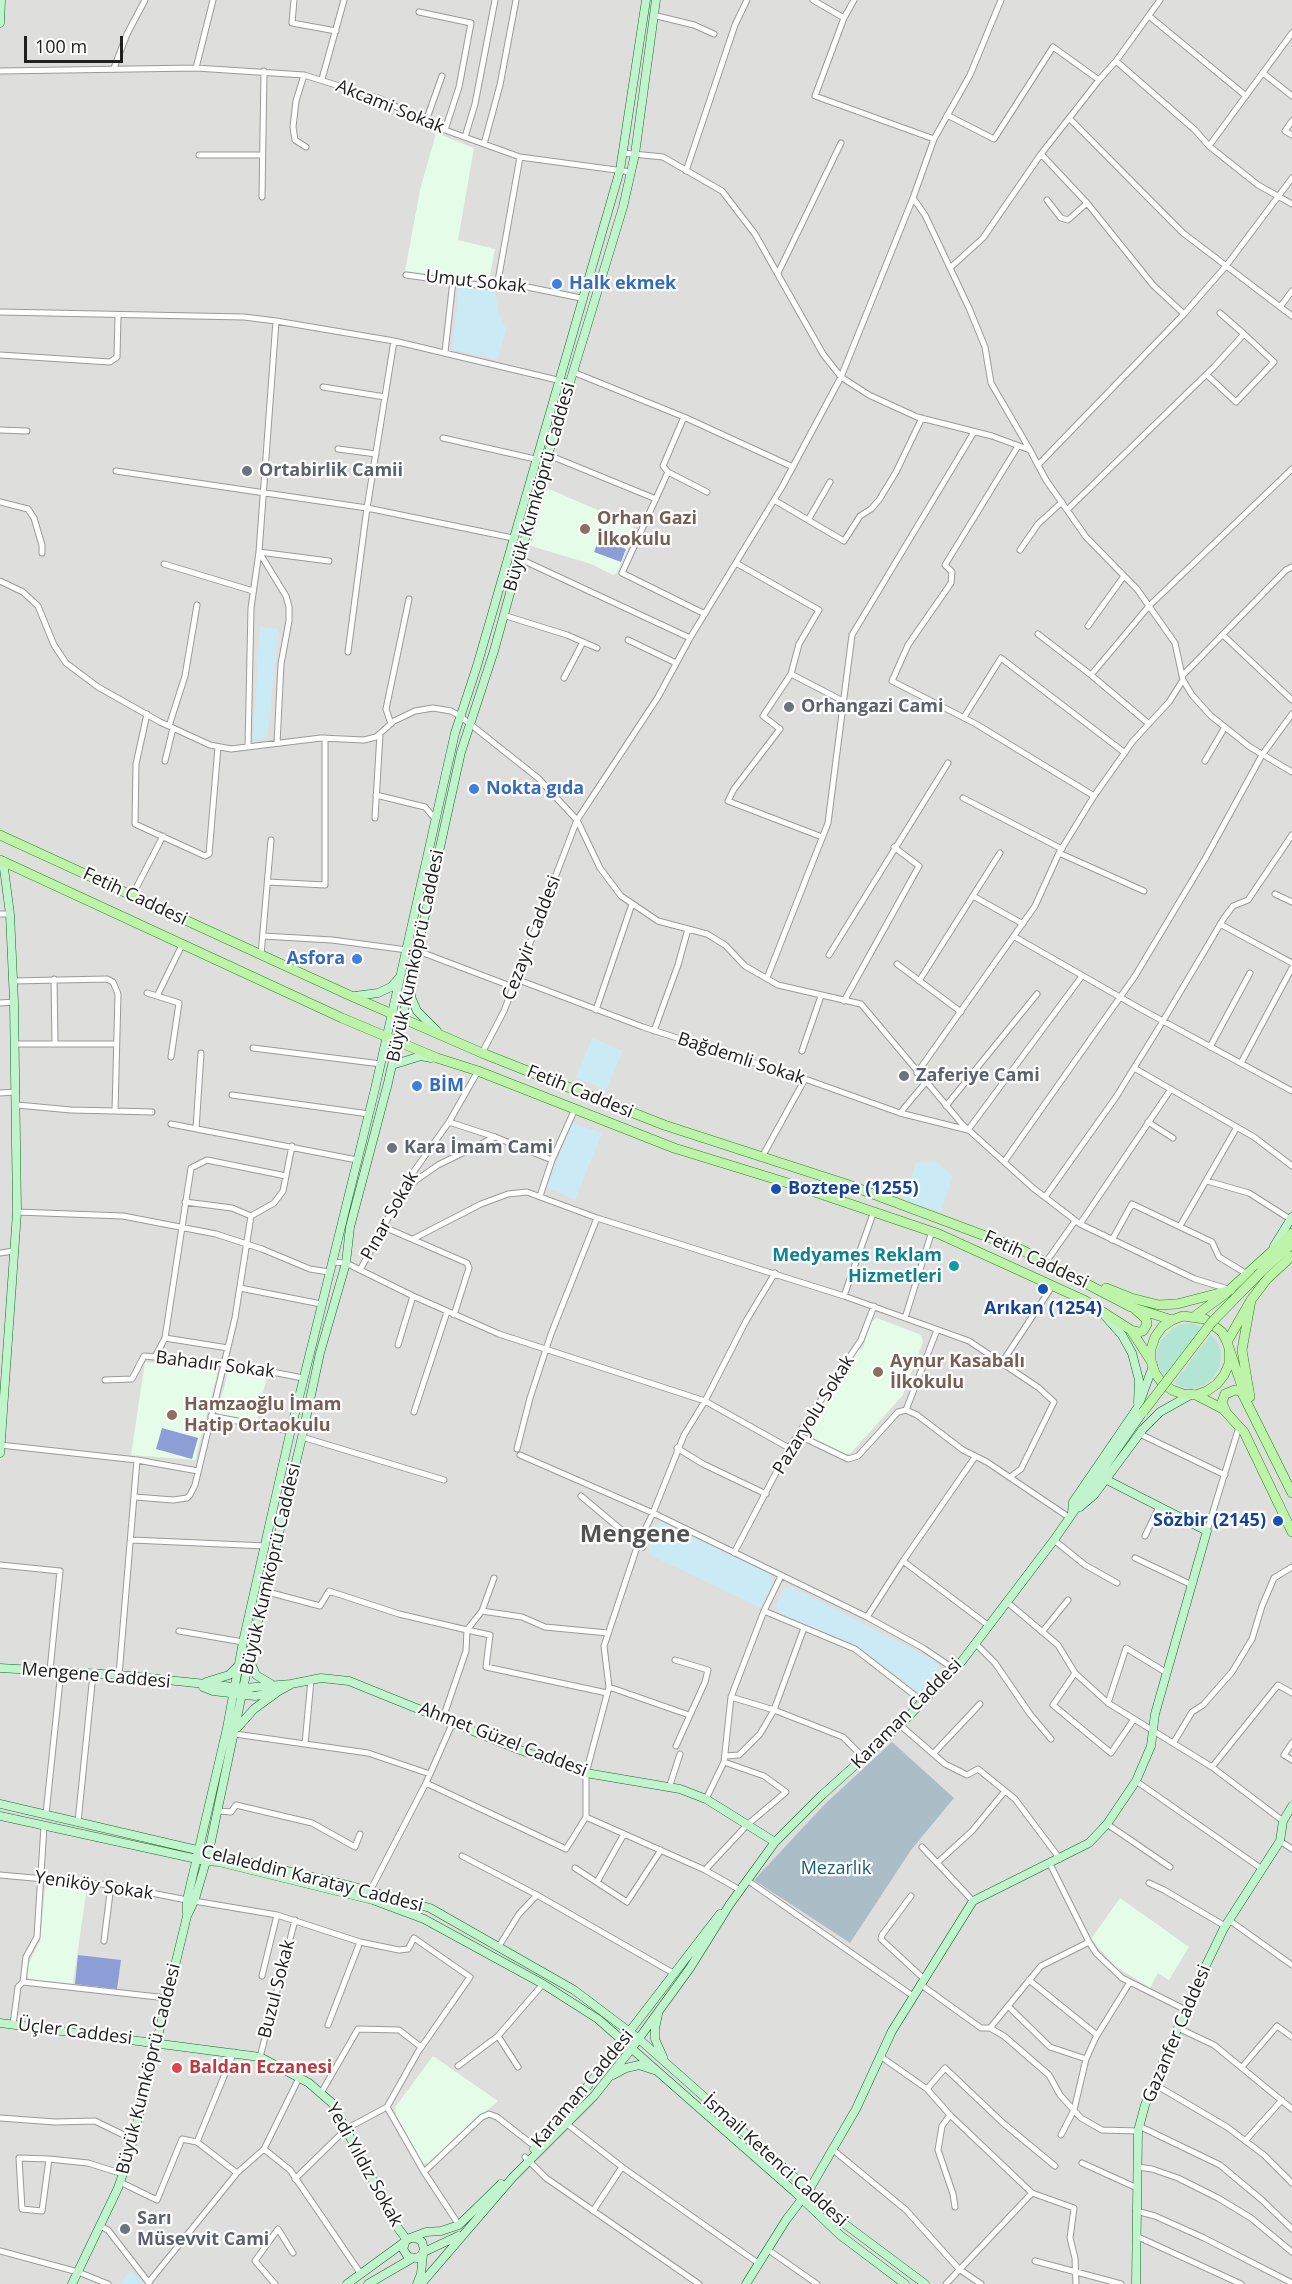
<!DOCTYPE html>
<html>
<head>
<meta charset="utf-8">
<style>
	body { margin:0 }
	#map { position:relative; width:1292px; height:2284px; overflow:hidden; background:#e9f0e8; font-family:"Open Sans",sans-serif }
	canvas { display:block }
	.scale { position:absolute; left:24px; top:36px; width:99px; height:27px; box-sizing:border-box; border:3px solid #202020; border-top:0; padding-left:8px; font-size:18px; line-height:21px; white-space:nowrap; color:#202020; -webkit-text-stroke:4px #fff; paint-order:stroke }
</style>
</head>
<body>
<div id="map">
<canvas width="1292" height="2284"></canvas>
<div class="scale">100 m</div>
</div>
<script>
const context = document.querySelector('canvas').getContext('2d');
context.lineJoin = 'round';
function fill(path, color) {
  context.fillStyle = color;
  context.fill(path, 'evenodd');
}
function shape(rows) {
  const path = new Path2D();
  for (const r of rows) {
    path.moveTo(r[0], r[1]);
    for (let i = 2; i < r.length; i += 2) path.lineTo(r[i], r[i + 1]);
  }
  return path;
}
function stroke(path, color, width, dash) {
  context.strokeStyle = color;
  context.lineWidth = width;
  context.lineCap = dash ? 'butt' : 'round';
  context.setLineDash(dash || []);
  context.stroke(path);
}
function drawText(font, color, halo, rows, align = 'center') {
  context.font = font + ' "Open Sans",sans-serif';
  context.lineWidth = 4.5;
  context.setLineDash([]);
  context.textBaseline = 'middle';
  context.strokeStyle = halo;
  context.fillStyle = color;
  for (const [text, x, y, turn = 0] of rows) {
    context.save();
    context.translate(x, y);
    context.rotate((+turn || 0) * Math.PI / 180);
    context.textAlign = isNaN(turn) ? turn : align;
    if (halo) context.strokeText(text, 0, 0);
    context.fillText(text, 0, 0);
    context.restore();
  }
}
fill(shape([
	[0,0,1292,0,1292,2284,0,2284]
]), '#dededd');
fill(shape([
	[436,133,474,148,458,240,495,249,490,276,487,281,405,271,420,190],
	[547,488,632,525,635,532,617,573,613,575,591,564,531,546],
	[877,1318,921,1335,923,1342,903,1395,851,1453,845,1454,809,1437,806,1430,858,1350,863,1348,871,1321],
	[145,1362,213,1369,217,1375,195,1460,131,1455],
	[232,1369,267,1376,257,1420,217,1414,228,1372],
	[51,1883,87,1887,73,1984,29,1979,26,1975,28,1964,40,1941,45,1889],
	[1120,1898,1189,1947,1169,1980,1158,1973,1150,1988,1115,1966,1091,1939],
	[433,2056,498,2101,428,2163,423,2164,396,2115,395,2107]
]), '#e4fce8');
fill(shape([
	[1192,1323,1202,1328,1164,1376,1157,1362,1157,1351,1161,1340,1171,1330,1179,1325],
	[1211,1335,1215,1339,1221,1351,1220,1366,1213,1378,1205,1385,1191,1389,1182,1387,1174,1383]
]), '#b3e5d4');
fill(shape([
	[892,1742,954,1798,911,1850,850,1943,754,1880,825,1804]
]), '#abbec7');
fill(shape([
	[459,285,494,290,499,313,506,329,498,359,452,350],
	[260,627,279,629,267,736,259,740,253,739],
	[592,1038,623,1051,606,1090,576,1077],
	[572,1123,602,1133,575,1200,547,1187],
	[928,1162,938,1163,953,1176,941,1212,904,1200,916,1163],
	[661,1522,771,1575,773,1584,761,1608,648,1554,654,1526],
	[785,1587,792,1587,937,1662,939,1670,919,1693,858,1646,780,1614,776,1605],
	[131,2271,145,2284,119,2284]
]), '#caebf5');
fill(shape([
	[599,539,626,549,621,562,594,552],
	[162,1428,198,1438,192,1459,156,1449],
	[78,1955,121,1960,117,1989,75,1984]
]), '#8d9ed7');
const street = shape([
	[294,0,292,23,336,31],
	[813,0,844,18,815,96,934,139],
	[419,12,471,23,459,87,445,130],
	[653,15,694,25,714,34],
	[1149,16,1246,96],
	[844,18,854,0],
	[1116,61,1195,130,1209,146,1258,185,1292,204],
	[114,68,127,34,145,0],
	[196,68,213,0],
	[0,71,196,68,304,75,378,98,445,130,520,157,631,172],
	[1263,73,1292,96],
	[304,75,296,101,293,127,295,140,306,147],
	[322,79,344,0],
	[947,115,994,139,1053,47,1099,80],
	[1069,118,1183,233,1292,316],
	[426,121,442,76],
	[1292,121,1285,131,1292,135],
	[465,137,475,104,495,0],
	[484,144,500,85,516,0],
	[1209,146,1292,33],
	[623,153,663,157,722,191,755,234,823,354,841,377,869,395,917,417,992,436,1030,450,1046,480,1086,537,1137,589,1175,643,1183,680,1192,695,1211,716,1250,747,1292,772],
	[1041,154,1087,203,1153,285,1184,314],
	[199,155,262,155],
	[686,171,735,25,747,0],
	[262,197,264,71],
	[913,198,925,215,969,308,985,347,991,383,1030,450],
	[1047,200,1061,218,1068,220,1087,203],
	[950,268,983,238,1041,154,1099,80,1116,61,1160,0],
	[778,273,841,143],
	[406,275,485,286,490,286,498,281,581,298],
	[498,281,520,157],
	[1280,307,1292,291],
	[0,312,244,317,276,321,394,341,570,383],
	[1220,313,1244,334],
	[445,352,453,281],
	[0,355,110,362,117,357,118,316],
	[573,372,684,417,793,467],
	[323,387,385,397],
	[684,417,663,466,668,472,622,573,705,614],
	[0,430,27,431],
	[443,438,535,459],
	[1018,446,945,565,952,572,951,583,908,645,892,681,976,724,1094,796],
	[338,449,376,454],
	[546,454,656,499],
	[1038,465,1184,314,1226,266,1292,178],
	[116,471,367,508,513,538],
	[668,472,707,492],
	[774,500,844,541,860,516,871,509,879,500,896,472,922,418],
	[0,502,28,509,34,518,42,545,42,553],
	[1067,510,1214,367,1244,334,1274,362,1236,402,1207,375],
	[808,520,830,482],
	[1020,550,1038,524,1062,502],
	[518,558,690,638],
	[736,563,819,610,799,644,791,674,843,701],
	[164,564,253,591],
	[0,581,23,592,38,606,54,645,66,663,98,687,160,722,210,745,231,749,321,738,364,740,376,737,394,721,415,711,433,708,451,711,460,716,538,778,577,820,600,868,621,896,658,921,707,934,725,945,745,966,778,985,861,1004,962,1124,1033,1188,1080,1224,1195,1279,1228,1289],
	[503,615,567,635,597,648],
	[1088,626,1124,576],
	[1038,634,1091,675,1149,724],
	[1223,635,1292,700],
	[628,640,676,663],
	[348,652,367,508,394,341],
	[791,674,763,716,780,729,734,789,728,801,822,837],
	[1091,675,1149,606,1292,469],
	[1182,676,1286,570,1292,567],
	[564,678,583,642],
	[147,714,136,764,135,824,205,856,209,854,218,747],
	[964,717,1001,658,1125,753],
	[391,724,386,709,409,599],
	[169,726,185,676,197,605],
	[277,743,281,664,289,621,289,607,286,596,259,552,329,561],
	[248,747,251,608,259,552,276,321],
	[165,761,173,728],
	[1205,761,1225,727],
	[376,795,425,807,436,820],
	[963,798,1062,849],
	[375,818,380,734],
	[1059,853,1144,891],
	[268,882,325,885,325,738],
	[1275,894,1292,902],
	[132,896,163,836],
	[973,896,1023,924],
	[0,914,10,914],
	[1220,924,1292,963],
	[263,936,332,940,407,950],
	[1015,937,1139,1008,1292,1091],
	[418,951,513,987],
	[261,955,271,840],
	[829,955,948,763],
	[897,964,961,1012],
	[767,978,828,823,852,635,974,432],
	[54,979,55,1044],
	[516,979,643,1027,805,1079,900,1113,968,1130,1082,976],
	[13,981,107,979,113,982,118,994,115,1111,71,1110,17,1105],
	[919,981,1000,853],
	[147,993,157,996,183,943],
	[157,996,179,1003,171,1057],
	[844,1001,919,866,894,847],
	[0,1003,14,1002],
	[596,1010,632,904],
	[654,1031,678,965,688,929],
	[15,1044,116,1044],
	[1210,1047,1250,973],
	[253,1048,381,1064],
	[802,1051,821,996],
	[482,1053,504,1011,577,820,658,697,690,638,782,487,841,377,913,198,934,139,970,75,1001,0],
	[1241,1063,1292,968],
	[1134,1068,1254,1137,1292,1166],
	[917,1073,1035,906,1059,853,1094,796,1133,741,1169,702,1183,680],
	[0,1093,16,1092],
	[232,1095,369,1114],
	[946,1106,1037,994],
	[115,1111,152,1112],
	[900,1113,926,1082],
	[449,1122,495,1137,552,1160],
	[1148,1122,1173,1138],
	[171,1124,357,1160],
	[196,1129,201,1053],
	[762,1157,805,1079],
	[1004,1162,1135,976,1205,859,1262,755,1292,714],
	[1207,1181,1249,1193,1290,1219],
	[408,1186,438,1165,495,1137],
	[540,1196,552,1160,575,1109],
	[1045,1197,1116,1097,1163,1021,1224,918,1233,906,1248,900,1292,835],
	[17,1212,123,1216,216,1234,262,1249,310,1269,329,1272],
	[251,1216,274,1203,283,1191,286,1176],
	[1080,1224,1171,1089],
	[1180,1226,1237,1127],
	[384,1227,467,1263,469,1268,454,1315],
	[413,1239,481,1204,508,1194,527,1192,597,1218,844,1296,969,1341,1039,1388,1054,1402,1021,1469,1010,1477],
	[1112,1240,1132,1204,1212,1242,1219,1257,1247,1274],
	[0,1253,14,1251],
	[332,1262,346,1263,413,1296,499,1334,705,1401,789,1448],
	[1046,1262,1075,1221],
	[360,1270,412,1174,449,1122,478,1071],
	[240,1288,321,1304],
	[844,1296,874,1211],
	[905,1318,932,1231],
	[165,1338,228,1348],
	[398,1345,413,1296],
	[155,1357,165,1338,191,1168,207,1160,286,1176,292,1146],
	[1001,1364,1053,1285],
	[105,1380,132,1379,144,1356,236,1365,303,1378],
	[906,1410,937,1330],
	[414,1412,447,1312],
	[211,1416,290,1431],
	[1140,1434,1225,1475],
	[798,1435,848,1459,858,1456,898,1412,906,1410,917,1415,963,1450,987,1462,1070,1518],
	[302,1437,444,1480],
	[0,1445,137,1460,198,1471],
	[677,1448,703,1464,766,1494],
	[517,1449,530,1398,551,1334,597,1218],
	[520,1455,653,1513,867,1617,923,1648,954,1669],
	[581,1496,638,1544,643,1547],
	[135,1497,173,1500,187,1498,190,1495,195,1485,235,1318,251,1216,232,1208,185,1202],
	[1207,1531,1239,1427],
	[1145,1536,1159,1507],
	[132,1540,266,1546],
	[1054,1540,1085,1565,1117,1583],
	[734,1553,789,1448,861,1340,874,1306],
	[1135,1558,1192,1585],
	[903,1561,989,1626],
	[0,1565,60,1571,50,1670],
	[264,1591,320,1606,329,1591,399,1614,467,1630,482,1611,494,1578],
	[1007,1602,1058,1645,1075,1673,1108,1703,1212,1767,1283,1821],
	[482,1611,522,1617,545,1627,608,1633],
	[764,1611,855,1649,922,1701],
	[867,1617,903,1561,975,1457],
	[179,1631,243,1642],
	[1042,1632,1068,1600],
	[975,1643,995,1663,1030,1714,1051,1739],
	[675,1660,708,1670,705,1682,676,1746],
	[1075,1673,1053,1705,1111,1753,1134,1719],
	[119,1675,137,1460],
	[609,1687,689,1715],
	[731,1697,774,1710,843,1737,864,1758],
	[1108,1703,1126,1648,1167,1673],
	[443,1718,466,1651,467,1630,490,1635,486,1667,607,1693],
	[900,1725,945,1764,967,1775,978,1769,1015,1799,1060,1859],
	[235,1734,368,1753,430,1774],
	[1174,1742,1192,1712,1203,1705,1232,1672,1252,1639,1262,1606,1274,1578,1292,1567],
	[1292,1743,1284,1755,1292,1760],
	[305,1744,311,1680],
	[933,1754,980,1704],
	[725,1756,739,1755,760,1734,774,1710,804,1628],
	[1212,1767,1278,1685,1292,1693],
	[1136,1781,1262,1869],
	[426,1783,566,1849,586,1817],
	[669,1788,680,1754],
	[706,1799,724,1762,731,1697,764,1611,781,1576],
	[218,1811,231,1812,236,1805,312,1823,355,1847,360,1834],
	[46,1814,61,1671],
	[78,1822,93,1674],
	[1107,1824,1170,1867],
	[1280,1841,1292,1849],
	[922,1847,973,1901],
	[462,1856,537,1895,673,1973],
	[937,1863,972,1831,1005,1791],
	[1050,1864,1089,1942,1096,1953,1122,1978,1186,2010],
	[575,1868,627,1902,661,1850],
	[705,1870,747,1825,786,1792,764,1776,724,1762],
	[0,1875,111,1885,187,1900],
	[747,1880,913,1996],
	[597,1882,624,1834],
	[1149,1883,1164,1890,1225,1926],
	[740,1890,705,1870,586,1817,586,1773,609,1687,604,1646,638,1544,653,1513,684,1435,705,1401,746,1321,775,1273],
	[370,1891,426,1783,453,1722],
	[911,1896,882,1935,881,1939,924,1979],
	[194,1901,277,1915,360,1942,399,1950,408,1949,414,1938,470,1977,418,2052,387,2107,424,2172,459,2225],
	[1229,1920,1292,1965],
	[104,1941,111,1885],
	[499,1946,519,1914,537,1895],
	[262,1976,277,1915],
	[1029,1980,1097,2035],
	[23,1982,26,1957,37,1937,44,1826],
	[920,1984,981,2028,990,2028,1004,2036,1049,2075,1060,2095,1081,2118,1102,2130,1138,2131],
	[1008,2006,1050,2047,1086,2059],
	[13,2025,18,1987,23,1982,167,1998],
	[328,2025,360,1942],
	[990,2028,1041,1966,1089,1942],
	[1178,2028,1214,2045,1292,2109],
	[880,2056,927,2089,950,2115,1032,2193,1074,2208,1070,2238,1075,2258,1076,2284],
	[260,2057,295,1920],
	[458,2066,498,2036],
	[518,2067,498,2036,543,1984],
	[1242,2067,1277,2026,1292,2037],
	[1154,2084,1227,2127,1264,2155,1292,2183],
	[927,2089,945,2068,1003,2123,1055,2166],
	[321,2093,358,2029,399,2030,421,2047],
	[950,2115,942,2126,938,2150,953,2194,955,2207],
	[0,2118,55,2122,95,2121,134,2140],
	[567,2124,622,2167,758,2263],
	[1139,2126,1220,2165,1262,2200,1292,2229],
	[1061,2135,1074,2110,1086,2059,1096,2037,1130,1982],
	[1245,2141,1282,2100],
	[197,2142,237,2173],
	[264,2149,290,2170,361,2274],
	[832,2149,906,2210,959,2269,981,2284],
	[525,2157,546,2178,699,2284],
	[49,2159,42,2211,22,2209,19,2158,49,2159,88,2163,123,2174],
	[1082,2163,1137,2188],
	[1137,2167,1152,2169,1178,2178,1218,2198,1251,2218,1292,2252],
	[424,2172,482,2117,489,2114,497,2117,538,2149],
	[295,2179,346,2129,387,2107],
	[120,2182,157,2200,182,2139,197,2142,234,2052],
	[593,2211,622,2167],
	[1136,2211,1155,2216,1204,2238,1292,2283],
	[100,2226,108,2230,149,2283],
	[1136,2236,1241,2284],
	[767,2249,817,2284],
	[0,2251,78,2272,108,2284],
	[1035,2261,1121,2284],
	[149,2282,237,2173,264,2149,299,2078],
	[275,2284,255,2261,278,2229,293,2253],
	[946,2284,1032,2193]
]);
const secondary = shape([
	[0,23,1,0],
	[411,990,411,997,417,1011,437,1031],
	[355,996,378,993,391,987,400,977],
	[392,1065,421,1056,431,1058],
	[1274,1246,1292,1217],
	[1105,1316,1122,1335,1132,1353,1139,1380,1138,1403],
	[0,1453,17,1212,14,1002,10,914,3,861],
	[1080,1507,1094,1495,1143,1429,1160,1412,1192,1394],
	[1072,1513,1073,1502,1138,1407,1153,1366],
	[250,1661,256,1675,271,1684],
	[0,1668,119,1675,244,1688,291,1684,321,1678,349,1681,520,1750,586,1773,680,1789,706,1799,775,1842],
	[206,1682,229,1675,237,1667],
	[203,1687,213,1691,255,1696,277,1692,290,1685],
	[238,1727,254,1709,276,1693],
	[0,1804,351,1886,430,1908,574,1990,639,2039,809,2190,838,2219,925,2284],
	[0,1816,206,1861,219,1862,373,1900,424,1919,543,1984,598,2019,796,2193,840,2235,905,2284],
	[187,1913,187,1900,227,1728,243,1642,289,1438,375,1089,455,733,477,666,620,170,646,0],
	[658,2014,655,2029,655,2039,663,2057],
	[0,2023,260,2057,309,2083,332,2103,398,2228,407,2240],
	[613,2075,626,2068,639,2065,654,2070],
	[534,2149,576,2101,720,1914],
	[410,2238,426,2232,441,2231,459,2225,501,2184],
	[424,2252,458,2236],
	[72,2284,118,2188,129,2156,187,1916,195,1899,209,1851,252,1646,302,1437,320,1353,346,1263,350,1227,388,1083,461,752,494,651,548,455,623,207,635,154,656,0],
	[347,2284,410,2238,417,2238,422,2242,424,2249,422,2255,417,2258,408,2257,403,2249,405,2243],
	[368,2284,411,2259],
	[417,2284,421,2274,423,2254],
	[421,2284,513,2177,594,2096,632,2048,690,1968,730,1904,775,1842,822,1795,900,1725,962,1661,1054,1540,1143,1412],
	[746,2284,786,2220,809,2190,856,2109,892,2031,973,1901,1089,1843,1107,1824,1136,1781,1151,1746,1155,1714,1207,1531,1105,1479],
	[1136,2284,1138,2131,1145,2105,1194,1990,1224,1928,1280,1841,1283,1821,1292,1806]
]);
const primary = shape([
	[0,835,351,996,482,1053,664,1125,849,1185,1020,1249,1131,1307,1172,1320],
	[0,860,342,1018,437,1058,478,1071,674,1148,791,1184,939,1234,1084,1300,1131,1330,1151,1361],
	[1261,1272,1292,1244],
	[1106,1288,1131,1298,1159,1305,1177,1304,1231,1290],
	[1195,1316,1225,1294,1292,1233],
	[1131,1330,1139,1332,1143,1331,1147,1324,1146,1319,1136,1310],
	[1227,1342,1251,1300,1267,1279,1292,1256],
	[1229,1352,1229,1364,1224,1375,1217,1384,1207,1391,1196,1395,1183,1394,1172,1390,1162,1383,1155,1373,1151,1361,1151,1349,1155,1337,1162,1327,1172,1320,1183,1316,1205,1319,1222,1332,1227,1342,1246,1399],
	[1196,1395,1223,1409,1244,1432,1292,1532],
	[1250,1397,1242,1350,1251,1300],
	[1226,1412,1222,1402,1225,1394,1235,1390,1241,1391,1292,1493]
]);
stroke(street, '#9a9a9a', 7);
stroke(secondary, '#106f29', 9);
stroke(primary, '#248e0e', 10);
stroke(street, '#fff', 5);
stroke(secondary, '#c1f4cc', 8);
stroke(primary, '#bdf4a9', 9);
const primaryBridge = shape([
	[1143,1412,1212,1322,1261,1272]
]);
stroke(primaryBridge, '#248e0e', 10, []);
stroke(primaryBridge, '#bdf4a9', 9);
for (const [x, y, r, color] of [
	[557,284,6,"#3f7fe0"],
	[247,471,6,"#6b7280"],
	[585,529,6,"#8d6e63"],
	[789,707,6,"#6b7280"],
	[474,789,6,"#3f7fe0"],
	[357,959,6,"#3f7fe0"],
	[904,1076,6,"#6b7280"],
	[417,1086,6,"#3f7fe0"],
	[392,1148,6,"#6b7280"],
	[776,1189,6,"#1a4fb4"],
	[954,1266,6,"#0f9aa8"],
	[1043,1289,6,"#1a4fb4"],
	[878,1372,6,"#8d6e63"],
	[172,1415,6,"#8d6e63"],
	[1278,1521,6,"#1a4fb4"],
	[177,2068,6,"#e0444e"],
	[125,2229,6,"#6b7280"]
]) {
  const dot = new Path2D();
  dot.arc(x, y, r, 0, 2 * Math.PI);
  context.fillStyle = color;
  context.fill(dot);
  stroke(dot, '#fff', 2);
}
drawText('18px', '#202020', '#fff', [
	["Akcami Sokak",390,107,22],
	["Umut Sokak",476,282,6],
	["Büyük Kumköprü Caddesi",540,487,-74],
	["Fetih Caddesi",135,897,25],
	["Cezayir Caddesi",532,938,-69],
	["Büyük Kumköprü Caddesi",416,956,-78],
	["Bağdemli Sokak",741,1059,18],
	["Fetih Caddesi",580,1092,22],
	["Pınar Sokak",390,1216,-61],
	["Fetih Caddesi",1036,1260,25],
	["Bahadır Sokak",215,1365,7],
	["Pazaryolu Sokak",814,1415,-58],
	["Büyük Kumköprü Caddesi",271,1569,-77],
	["Mengene Caddesi",96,1676,5],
	["Karaman Caddesi",907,1714,-45],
	["Ahmet Güzel Caddesi",503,1740,21],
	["Celaleddin Karatay Caddesi",312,1879,14],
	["Yeniköy Sokak",94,1886,8],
	["Buzul Sokak",277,1989,-76],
	["Üçler Caddesi",75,2032,7],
	["Gazanfer Caddesi",1177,2034,-67],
	["Büyük Kumköprü Caddesi",149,2069,-76],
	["Karaman Caddesi",583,2089,-50],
	["İsmail Ketenci Caddesi",775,2161,42],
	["Yedi Yıldız Sokak",364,2165,61]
]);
drawText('bold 18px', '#366cbe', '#fff', [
	["Halk ekmek",569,284],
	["Nokta gıda",486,789],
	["Asfora",345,959,"right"],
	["BİM",429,1086]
], 'left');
drawText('bold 18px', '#5b616d', '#fff', [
	["Ortabirlik Camii",259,471],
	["Orhangazi Cami",801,707],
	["Zaferiye Cami",916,1076],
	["Kara İmam Cami",404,1148],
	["Sarı",137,2219],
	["Müsevvit Cami",137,2240]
], 'left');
drawText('bold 18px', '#785e54', '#fff', [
	["Orhan Gazi",597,519],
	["İlkokulu",597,540],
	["Aynur Kasabalı",890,1362],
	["İlkokulu",890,1383],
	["Hamzaoğlu İmam",184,1405],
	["Hatip Ortaokulu",184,1426]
], 'left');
drawText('bold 18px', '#164399', '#fff', [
	["Boztepe (1255)",788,1189],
	["Arıkan (1254)",1043,1309,"center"],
	["Sözbir (2145)",1266,1521,"right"]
], 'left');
drawText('bold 18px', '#0d838f', '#fff', [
	["Medyames Reklam",942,1256],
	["Hizmetleri",942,1277]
], 'right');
drawText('18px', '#165f76', '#fff', [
	["Mezarlık",836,1869]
]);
drawText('bold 18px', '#be3a42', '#fff', [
	["Baldan Eczanesi",189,2068]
], 'left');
drawText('bold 24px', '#535353', '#fff', [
	["Mengene",635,1535]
]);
</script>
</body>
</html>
